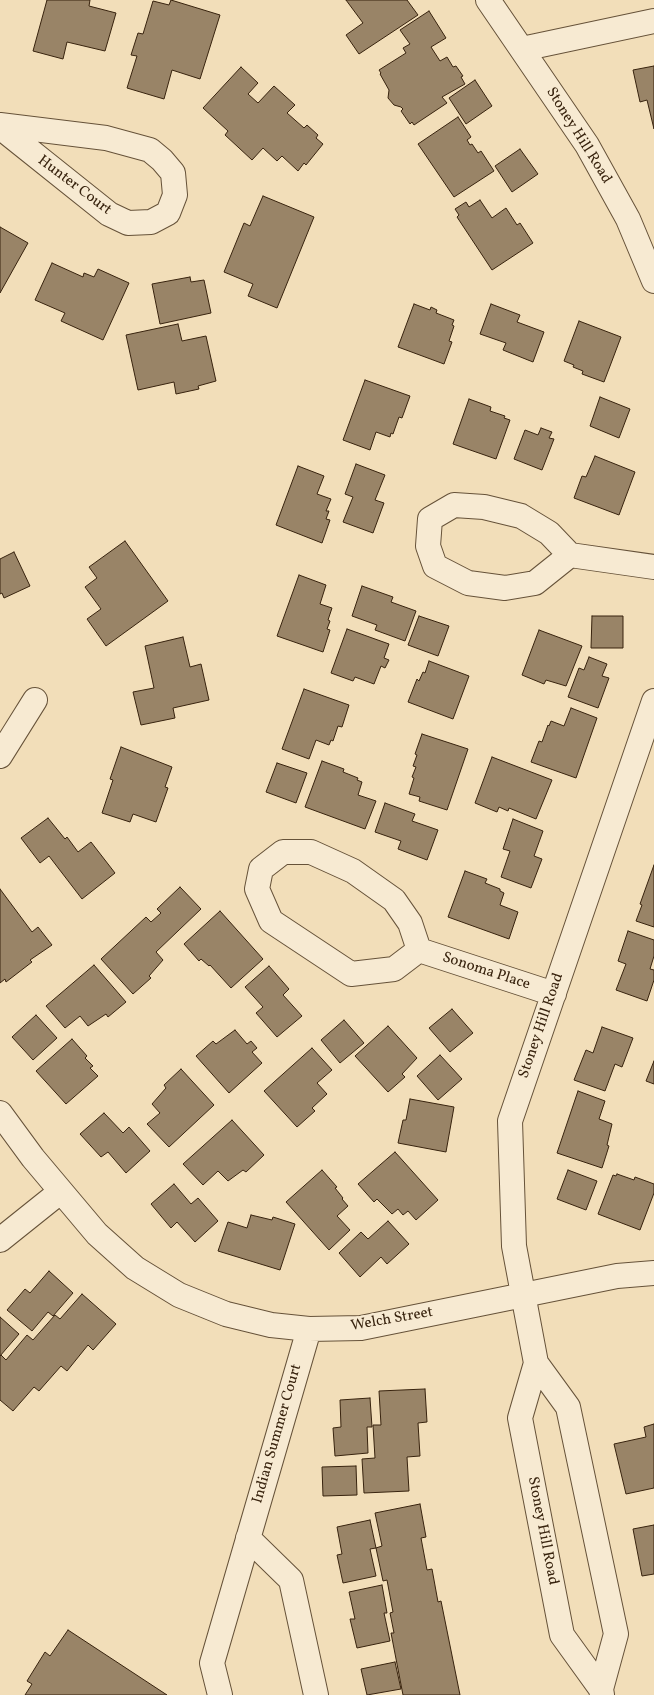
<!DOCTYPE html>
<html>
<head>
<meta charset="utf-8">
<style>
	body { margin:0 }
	canvas { display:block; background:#f2deb9 }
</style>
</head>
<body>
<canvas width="654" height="1695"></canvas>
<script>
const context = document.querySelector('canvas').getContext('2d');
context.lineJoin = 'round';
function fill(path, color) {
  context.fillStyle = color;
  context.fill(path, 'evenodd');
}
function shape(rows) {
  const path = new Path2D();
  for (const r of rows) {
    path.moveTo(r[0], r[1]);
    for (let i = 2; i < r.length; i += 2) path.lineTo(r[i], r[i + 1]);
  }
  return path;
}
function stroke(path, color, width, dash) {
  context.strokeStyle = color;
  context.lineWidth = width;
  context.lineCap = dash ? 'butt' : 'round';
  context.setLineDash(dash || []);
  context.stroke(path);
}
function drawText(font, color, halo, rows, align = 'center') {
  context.font = font + ' Vollkorn,serif';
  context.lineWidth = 4.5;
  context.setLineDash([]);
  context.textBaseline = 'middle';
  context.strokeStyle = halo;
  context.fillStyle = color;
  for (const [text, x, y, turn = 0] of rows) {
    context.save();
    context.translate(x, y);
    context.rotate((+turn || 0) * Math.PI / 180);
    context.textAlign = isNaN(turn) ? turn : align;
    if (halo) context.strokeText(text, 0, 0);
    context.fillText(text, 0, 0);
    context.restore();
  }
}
const building = shape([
	[47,0,90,0,89,6,116,13,105,51,67,42,63,59,33,51,47,0],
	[171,0,220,15,200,79,172,70,164,99,127,88,137,56,131,55,138,33,143,34,153,1,169,5,171,0],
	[346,0,407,0,418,15,359,54,346,35,363,23,346,0],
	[429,11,446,38,431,47,440,61,447,57,453,67,456,66,463,76,461,77,465,84,442,97,447,103,414,125,412,122,410,124,401,111,403,109,401,107,394,105,388,98,389,90,380,74,381,73,379,70,406,53,403,48,410,44,400,30,429,11],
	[654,66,654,129,647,100,640,102,633,70,654,66],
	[241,67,258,83,248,94,258,103,274,86,295,105,287,113,304,128,307,125,318,135,316,138,323,144,306,165,304,163,298,171,282,156,277,161,263,148,252,160,225,135,228,131,203,108,241,67],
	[475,80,492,106,466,124,449,98,475,80],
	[458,117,471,137,467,140,470,145,472,144,478,153,481,151,494,171,454,197,418,144,458,117],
	[520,149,538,174,512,192,495,166,520,149],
	[263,196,314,217,277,308,248,296,253,284,224,272,244,223,250,226,263,196],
	[480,200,492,218,506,208,517,225,520,223,533,243,492,270,457,217,459,215,455,209,466,202,469,207,480,200],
	[0,227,28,243,0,293,0,227],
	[52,263,83,277,84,273,94,277,98,269,129,283,103,340,61,321,65,313,35,300,52,263],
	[190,277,191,282,204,280,211,313,160,324,152,284,190,277],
	[414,304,430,310,431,307,437,310,436,313,454,320,452,325,454,326,449,341,452,342,444,364,398,347,414,304],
	[491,304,520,315,517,322,544,332,533,362,503,350,506,343,480,334,491,304],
	[579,321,621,337,604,382,582,374,583,371,573,367,574,365,564,361,579,321],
	[178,324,182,341,206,336,216,381,198,386,199,389,176,394,174,382,138,390,126,335,178,324],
	[365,380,410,396,402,418,399,417,393,434,391,433,390,437,376,432,370,450,343,440,365,380],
	[600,397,630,409,619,438,590,426,600,397],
	[469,399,491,407,490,411,505,416,504,418,510,420,496,459,453,444,469,399],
	[541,428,552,432,549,438,554,439,542,470,514,459,525,430,538,435,541,428],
	[595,456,635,472,619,515,574,498,582,476,586,477,595,456],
	[356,464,385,475,375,500,384,503,373,533,343,522,353,497,345,494,356,464],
	[298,466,324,476,317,494,331,499,326,511,329,511,326,519,330,520,322,543,276,525,298,466],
	[125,541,168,601,106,646,87,619,101,609,85,587,97,578,89,567,125,541],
	[14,552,30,586,4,598,2,593,0,594,0,559,14,552],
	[299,575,326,585,320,604,332,608,328,620,330,621,327,629,330,630,323,652,277,636,299,575],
	[362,586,393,597,391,602,416,611,405,641,375,630,377,625,352,616,362,586],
	[419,616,449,626,438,656,408,645,419,616],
	[592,616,623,616,623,648,591,648,592,616],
	[347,629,389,644,384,658,389,660,385,668,381,666,374,684,355,677,353,681,331,673,347,629],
	[539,630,582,646,566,686,546,680,544,684,522,675,539,630],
	[183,637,190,667,201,664,209,700,173,708,175,718,141,725,133,692,154,688,145,646,183,637],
	[589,657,607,664,602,676,609,678,598,708,568,697,579,668,584,670,589,657],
	[429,661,469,676,453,719,408,702,417,679,419,681,423,672,425,673,429,661],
	[304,689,349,705,342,727,338,726,333,741,331,740,329,745,316,740,309,759,282,749,304,689],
	[571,708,597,718,576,778,531,762,539,741,542,742,548,725,549,726,551,721,564,726,571,708],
	[422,734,468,749,447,810,419,801,420,797,409,794,414,778,412,777,416,767,413,766,417,755,415,754,422,734],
	[121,747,172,767,165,787,168,788,156,822,133,814,130,822,102,813,113,780,110,779,121,747],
	[492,757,552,780,536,819,509,808,508,811,499,807,497,812,475,803,492,757],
	[322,761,344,769,343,772,358,778,357,780,362,782,358,795,376,801,365,829,305,807,322,761],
	[277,763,307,773,296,803,266,792,277,763],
	[385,803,415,814,412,821,438,830,427,860,398,849,401,841,375,832,385,803],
	[48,818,65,839,67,837,78,852,91,842,115,873,82,899,49,856,40,863,21,838,48,818],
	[513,819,543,831,534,856,542,859,531,888,501,877,510,851,503,849,513,819],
	[654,865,654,927,636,921,642,905,640,904,654,865],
	[465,871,487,879,485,883,500,889,500,891,504,893,500,905,518,912,509,939,448,917,465,871],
	[180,887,201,909,156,952,163,960,149,976,151,978,133,994,101,959,146,917,151,922,161,913,157,909,180,887],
	[0,889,32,932,38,927,52,945,30,960,32,962,6,982,5,979,0,983,0,889],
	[220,911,263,959,231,988,210,965,209,966,201,959,199,961,184,944,220,911],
	[628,931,654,940,654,956,650,969,654,970,654,980,647,1001,616,990,626,964,618,961,628,931],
	[94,965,126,1002,108,1017,106,1014,88,1026,80,1016,65,1028,46,1006,94,965],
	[269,966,289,989,283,995,302,1016,277,1037,256,1013,263,1007,245,987,269,966],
	[452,1009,473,1033,450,1052,429,1028,452,1009],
	[36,1015,57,1038,33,1060,12,1037,36,1015],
	[344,1020,364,1043,340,1063,321,1040,344,1020],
	[388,1026,417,1058,402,1074,405,1077,388,1092,355,1056,388,1026],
	[602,1027,633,1038,622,1067,615,1064,605,1091,574,1080,586,1050,593,1053,602,1027],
	[235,1030,247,1044,251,1041,257,1048,252,1052,262,1063,229,1093,196,1056,213,1041,216,1044,235,1030],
	[72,1039,87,1056,85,1058,93,1066,90,1068,98,1076,66,1104,36,1071,72,1039],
	[312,1048,332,1070,317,1083,327,1094,312,1108,315,1111,297,1127,264,1091,312,1048],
	[440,1055,462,1079,438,1100,417,1076,440,1055],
	[654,1061,654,1084,646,1081,654,1061],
	[181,1069,214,1105,169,1147,147,1124,160,1113,152,1104,166,1088,164,1085,181,1069],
	[578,1091,605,1101,599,1119,612,1124,607,1145,609,1146,602,1168,557,1153,578,1091],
	[410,1099,454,1107,446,1152,398,1143,403,1120,406,1120,410,1099],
	[104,1113,123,1133,129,1127,150,1151,126,1173,108,1152,101,1157,80,1134,104,1113],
	[232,1120,264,1155,246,1172,243,1170,228,1181,218,1171,203,1185,183,1164,232,1120],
	[395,1152,438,1200,416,1220,408,1211,403,1215,398,1209,392,1214,377,1199,374,1202,358,1184,395,1152],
	[322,1170,337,1187,335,1188,343,1198,342,1199,348,1206,337,1216,350,1230,329,1250,286,1202,322,1170],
	[568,1170,597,1181,586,1210,557,1199,568,1170],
	[617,1174,634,1180,635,1177,654,1184,654,1193,640,1230,598,1214,613,1175,616,1176,617,1174],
	[174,1184,191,1204,198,1198,218,1221,195,1242,177,1222,171,1228,151,1204,174,1184],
	[251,1215,272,1220,273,1217,295,1224,280,1270,218,1251,228,1222,247,1228,251,1215],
	[388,1221,409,1244,387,1264,381,1257,360,1277,339,1253,361,1232,368,1239,388,1221],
	[49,1271,73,1293,53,1316,48,1312,32,1331,7,1310,25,1289,30,1293,49,1271],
	[82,1294,116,1324,93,1350,88,1345,67,1371,61,1366,39,1391,34,1387,13,1411,0,1400,0,1356,1,1355,6,1360,27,1335,33,1340,55,1315,60,1319,82,1294],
	[0,1317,19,1334,0,1356,0,1317],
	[425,1389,427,1422,418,1423,420,1456,407,1457,409,1491,364,1493,362,1459,375,1458,373,1425,381,1425,379,1391,425,1389],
	[370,1398,372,1427,367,1427,368,1453,335,1456,333,1428,341,1427,340,1400,370,1398],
	[654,1424,654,1488,626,1494,614,1444,646,1437,644,1427,654,1424],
	[356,1466,357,1495,323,1496,322,1467,356,1466],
	[420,1504,426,1537,421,1538,427,1570,432,1569,438,1602,441,1601,460,1695,403,1695,391,1633,394,1633,390,1613,393,1612,387,1580,383,1581,376,1548,382,1546,375,1513,420,1504],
	[370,1520,376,1548,370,1549,376,1576,343,1583,337,1555,342,1554,337,1527,370,1520],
	[654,1525,654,1574,642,1576,633,1529,654,1525],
	[382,1585,387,1613,384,1613,390,1641,357,1648,350,1619,355,1619,349,1592,382,1585],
	[68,1630,167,1695,25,1695,32,1684,27,1681,45,1652,50,1656,68,1630],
	[395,1662,401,1689,367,1695,361,1669,395,1662]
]);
fill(building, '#998467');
stroke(building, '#38230e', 1);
const minor = shape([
	[488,0,587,145,628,219,654,281],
	[522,49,654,21],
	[0,125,106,138,150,150,162,160,173,173,175,195,168,213,151,222,128,223,109,214,0,127],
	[570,555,535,583,505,588,468,583,435,566,428,546,430,519,454,505,484,507,521,516,549,533,570,555,654,567],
	[0,756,35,700],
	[419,950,394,969,351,974,271,921,257,889,261,869,283,852,311,852,353,871,394,900,410,923,419,950,554,994],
	[0,1113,33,1158,97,1234,135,1268,179,1295,226,1314,271,1325,309,1329,361,1328,617,1276,654,1273],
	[0,1240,60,1192],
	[536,1363,520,1418,562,1635,601,1689,602,1695],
	[248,1538,291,1580,316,1695],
	[601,1689,616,1634,568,1407,536,1363,514,1246,510,1121,654,701],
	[220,1695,212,1663,309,1329]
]);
stroke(minor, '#665239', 26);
stroke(minor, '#f7ead2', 24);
drawText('15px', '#38230e', '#f7ead2', [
	["Stoney Hill Road",578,136,58],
	["Hunter Court",74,186,37],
	["Sonoma Place",486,972,18],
	["Stoney Hill Road",542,1026,-71],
	["Welch Street",392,1320,-10],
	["Indian Summer Court",278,1434,-74],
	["Stoney Hill Road",542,1531,79]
]);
</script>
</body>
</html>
